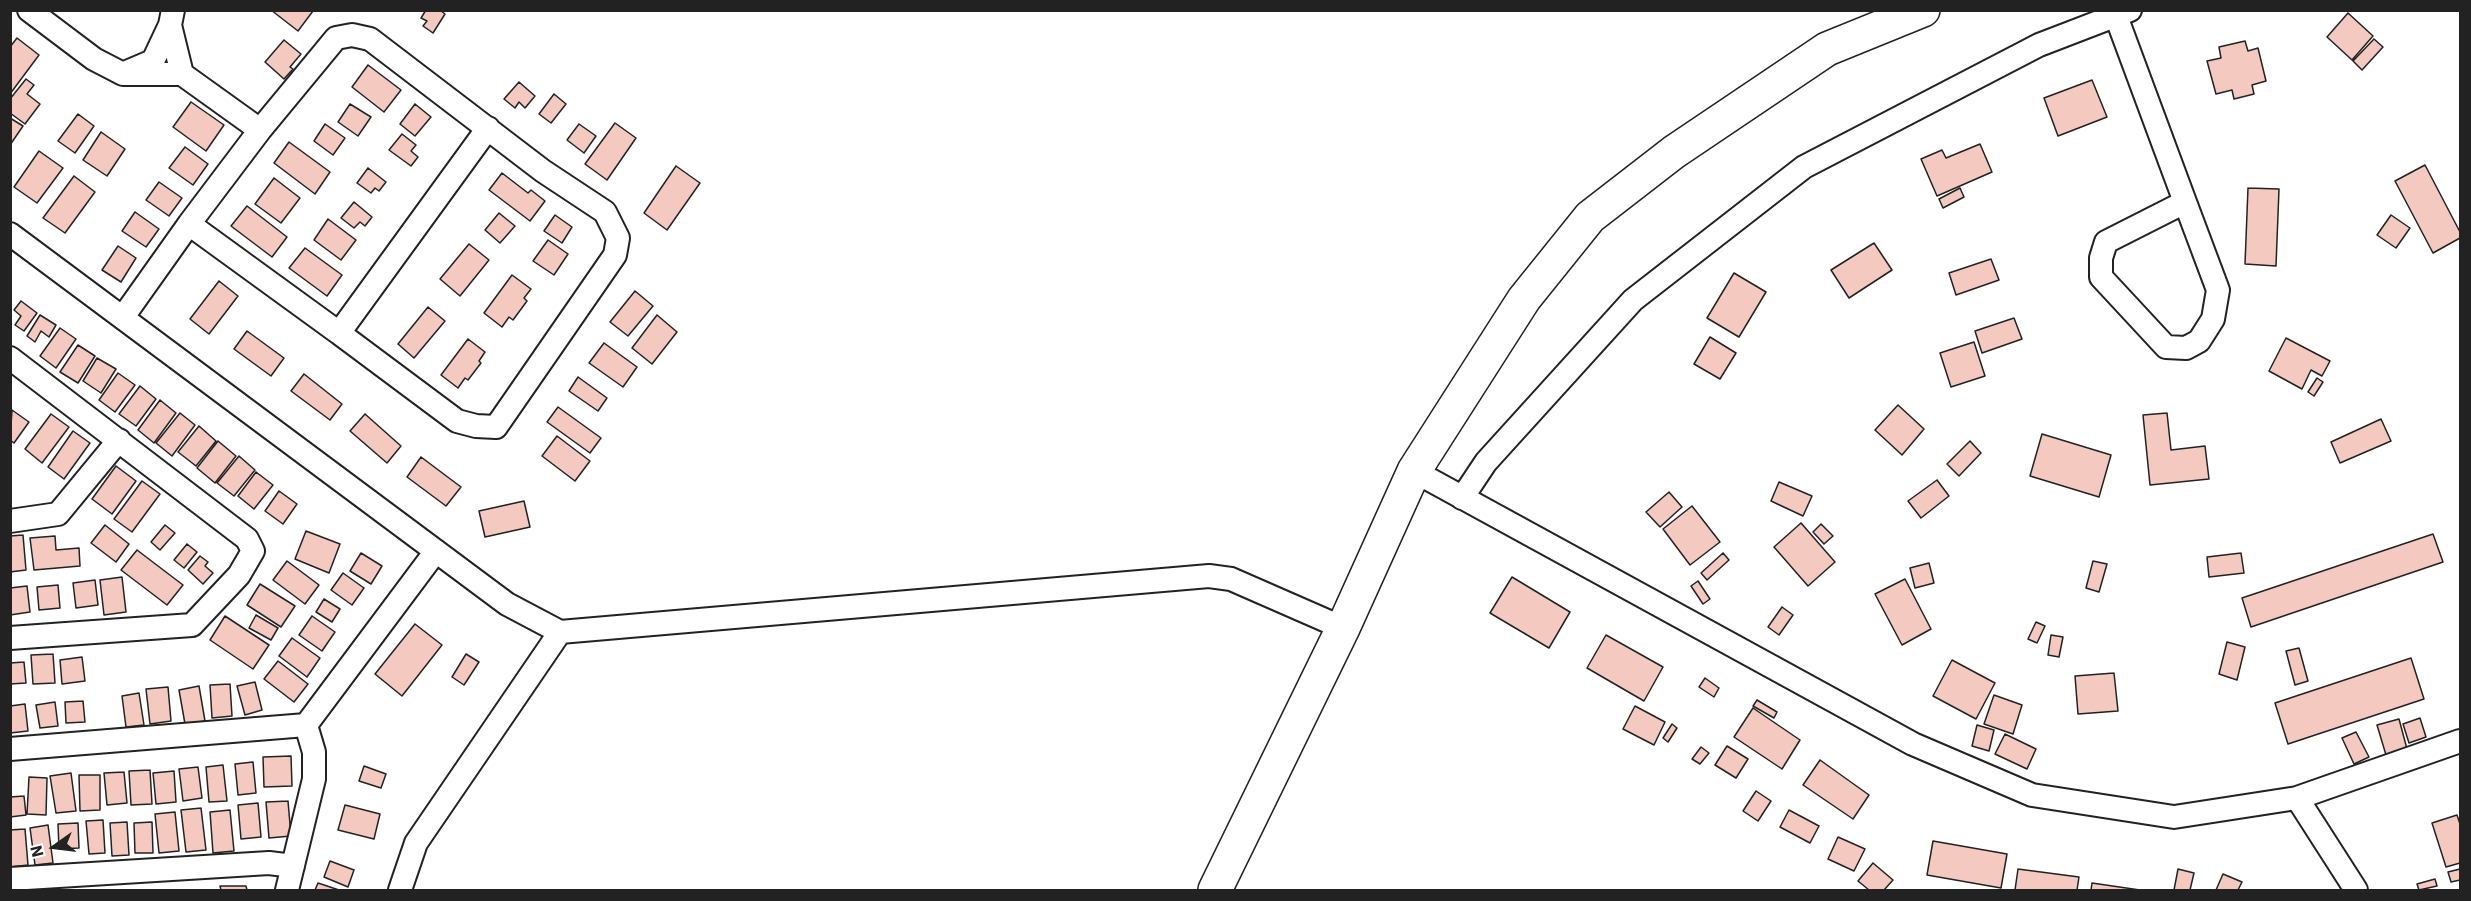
<!DOCTYPE html>
<html>
<head>
<meta charset="utf-8">
<style>
	body { margin:0 }
	#map { position:relative; width:2471px; height:901px; overflow:hidden; background:#fff; font-family:"IBM Plex Sans",sans-serif }
	canvas { display:block }
	.frame { position:absolute; inset:0; border:12px solid #222; pointer-events:none }
	.north { position:absolute; left:24px; top:817px; width:60px; height:60px; -webkit-text-stroke:4px #fff; paint-order:stroke; rotate:256deg; font-size:16px; font-weight:700; line-height:24px; text-align:center; color:#222 }
	.north::after { content:''; display:block; margin:auto; width:21px; height:27px; background:#222; clip-path:polygon(50% 0,100% 100%,50% 72%,0 100%) }
</style>
</head>
<body>
<div id="map">
<canvas width="2471" height="901"></canvas>
<div class="frame"></div>
<div class="north">N</div>
</div>
<script>
const context = document.querySelector('canvas').getContext('2d');
context.lineJoin = 'round';
function fill(path, color) {
  context.fillStyle = color;
  context.fill(path, 'evenodd');
}
function shape(rows) {
  const path = new Path2D();
  for (const r of rows) {
    path.moveTo(r[0], r[1]);
    for (let i = 2; i < r.length; i += 2) path.lineTo(r[i], r[i + 1]);
  }
  return path;
}
function stroke(path, color, width, dash) {
  context.strokeStyle = color;
  context.lineWidth = width;
  context.lineCap = dash ? 'butt' : 'round';
  context.setLineDash(dash || []);
  context.stroke(path);
}
const building = shape([
	[271,10,312,10,313,11,298,31,271,10],
	[426,10,440,10,445,14,433,33,423,26,427,21,421,18,426,10],
	[2348,13,2373,36,2352,60,2327,37,2348,13],
	[17,38,39,55,10,94,10,47,17,38],
	[2374,39,2383,47,2362,70,2353,61,2374,39],
	[284,40,301,54,290,67,293,69,284,79,265,62,284,40],
	[2245,41,2248,51,2258,48,2266,81,2252,85,2254,94,2234,99,2232,90,2216,94,2207,61,2221,58,2219,47,2245,41],
	[368,65,401,90,384,112,352,87,368,65],
	[26,79,34,85,27,94,40,104,25,124,10,113,10,99,26,79],
	[2092,80,2107,117,2058,136,2044,98,2092,80],
	[519,82,535,96,525,108,519,102,515,108,504,99,519,82],
	[554,94,566,104,551,123,539,114,554,94],
	[191,102,224,125,206,151,173,127,191,102],
	[350,104,371,117,358,136,338,122,350,104],
	[415,104,431,117,415,136,400,124,415,104],
	[78,114,94,126,75,153,58,141,78,114],
	[10,118,23,126,10,145,10,118],
	[615,123,636,138,607,180,585,164,615,123],
	[325,124,345,138,333,155,314,141,325,124],
	[579,124,596,136,584,153,567,140,579,124],
	[101,132,125,149,107,176,83,160,101,132],
	[402,134,416,145,411,151,418,157,411,166,389,150,402,134],
	[289,142,330,172,315,194,274,163,289,142],
	[1980,144,1992,172,1937,196,1921,159,1942,150,1946,158,1980,144],
	[185,147,208,164,193,185,169,168,185,147],
	[39,151,63,168,37,203,14,187,39,151],
	[2425,165,2460,232,2460,238,2433,253,2395,181,2425,165],
	[676,166,700,183,667,230,644,213,676,166],
	[368,168,386,182,379,191,375,188,371,193,357,183,368,168],
	[502,173,528,193,531,190,545,201,530,221,489,190,502,173],
	[74,176,95,192,65,233,43,218,74,176],
	[274,178,300,198,281,223,255,204,274,178],
	[159,182,182,198,169,216,146,200,159,182],
	[1960,188,1964,197,1943,208,1939,199,1960,188],
	[2248,188,2279,189,2276,266,2245,264,2248,188],
	[354,202,372,217,365,226,360,222,354,228,341,218,354,202],
	[247,206,287,237,272,257,231,226,247,206],
	[135,212,159,229,146,247,122,231,135,212],
	[499,213,515,226,500,243,485,230,499,213],
	[555,215,572,227,562,243,544,231,555,215],
	[2391,215,2410,228,2396,248,2377,235,2391,215],
	[328,219,356,240,341,260,314,240,328,219],
	[548,240,568,254,554,275,533,261,548,240],
	[1874,243,1892,270,1849,298,1831,270,1874,243],
	[469,244,489,260,460,296,440,279,469,244],
	[118,246,136,258,121,282,102,270,118,246],
	[305,248,342,275,327,296,289,268,305,248],
	[1991,259,1999,280,1956,295,1949,273,1991,259],
	[1734,273,1766,292,1739,337,1707,318,1734,273],
	[512,275,531,289,524,298,527,301,513,320,509,317,502,327,484,313,512,275],
	[219,281,238,296,209,334,190,319,219,281],
	[635,291,653,306,628,336,610,322,635,291],
	[21,301,37,313,24,331,15,325,21,316,14,310,21,301],
	[428,307,445,321,414,358,398,344,428,307],
	[40,315,56,325,49,337,41,331,35,342,27,336,40,315],
	[657,315,677,332,652,364,632,348,657,315],
	[2014,318,2022,339,1982,353,1975,331,2014,318],
	[60,328,76,339,56,368,40,356,60,328],
	[247,331,284,358,271,376,234,349,247,331],
	[1710,337,1736,353,1720,379,1694,364,1710,337],
	[2286,338,2330,361,2322,376,2311,370,2302,389,2269,371,2286,338],
	[468,339,485,352,479,361,481,363,468,380,465,378,458,388,441,375,468,339],
	[1974,342,1985,376,1951,387,1940,353,1974,342],
	[604,343,637,367,623,387,589,363,604,343],
	[78,345,95,356,78,383,60,372,78,345],
	[97,358,116,369,101,393,83,381,97,358],
	[118,373,135,385,115,412,99,400,118,373],
	[304,374,342,404,330,420,291,391,304,374],
	[578,377,607,398,598,411,569,391,578,377],
	[2317,378,2323,382,2314,396,2308,392,2317,378],
	[140,386,156,399,136,426,119,414,140,386],
	[160,400,176,413,154,443,138,430,160,400],
	[1898,405,1924,429,1902,455,1875,430,1898,405],
	[558,407,601,438,590,453,547,422,558,407],
	[12,410,29,422,14,443,10,440,12,410],
	[180,413,195,425,172,456,156,443,180,413],
	[2167,413,2171,450,2205,446,2209,479,2150,485,2143,415,2167,413],
	[51,414,69,427,42,463,25,449,51,414],
	[365,414,401,446,387,463,350,431,365,414],
	[2381,419,2391,441,2340,463,2331,442,2381,419],
	[199,426,216,441,196,466,178,452,199,426],
	[73,431,90,443,64,479,48,467,73,431],
	[2042,434,2111,455,2099,497,2030,476,2042,434],
	[557,436,590,461,575,481,542,456,557,436],
	[218,441,236,456,215,483,197,468,218,441],
	[1970,441,1981,453,1959,476,1947,464,1970,441],
	[239,456,255,470,234,496,217,483,239,456],
	[421,457,461,487,446,506,407,477,421,457],
	[116,466,136,481,112,514,92,499,116,466],
	[256,472,273,485,254,509,238,496,256,472],
	[1937,480,1949,496,1921,518,1908,501,1937,480],
	[142,481,160,494,132,532,114,519,142,481],
	[1779,482,1812,496,1803,516,1771,501,1779,482],
	[279,491,297,504,283,524,265,511,279,491],
	[1669,492,1682,507,1660,527,1646,512,1669,492],
	[524,501,530,527,485,537,479,511,524,501],
	[1692,506,1720,542,1690,565,1663,529,1692,506],
	[1801,523,1835,562,1808,586,1774,547,1801,523],
	[1821,524,1833,536,1824,544,1813,532,1821,524],
	[105,525,129,544,116,562,91,543,105,525],
	[165,525,175,533,160,550,151,542,165,525],
	[306,531,340,544,329,573,295,559,306,531],
	[2433,534,2443,562,2251,627,2242,598,2433,534],
	[23,535,26,570,10,572,10,536,23,535],
	[55,536,56,550,79,548,80,566,34,570,30,538,55,536],
	[187,544,197,552,184,568,174,560,187,544],
	[137,550,183,585,167,605,121,570,137,550],
	[361,553,382,566,371,584,350,571,361,553],
	[1723,553,1729,560,1707,580,1701,573,1723,553],
	[2241,553,2244,573,2209,577,2207,557,2241,553],
	[200,556,208,562,205,566,213,573,203,584,188,570,200,556],
	[287,561,319,585,305,604,273,580,287,561],
	[2093,561,2107,564,2099,592,2086,588,2093,561],
	[1929,563,1934,583,1915,588,1910,568,1929,563],
	[343,573,364,588,352,605,331,590,343,573],
	[122,577,126,612,104,615,100,580,122,577],
	[1512,577,1570,612,1549,648,1490,613,1512,577],
	[1905,579,1931,629,1902,645,1875,594,1905,579],
	[95,580,98,605,76,608,73,583,95,580],
	[1698,581,1710,599,1703,604,1691,586,1698,581],
	[260,584,295,606,281,627,247,605,260,584],
	[58,585,60,608,39,610,37,587,58,585],
	[27,586,30,612,10,615,10,588,27,586],
	[324,599,340,609,332,622,316,612,324,599],
	[1782,607,1793,615,1779,635,1768,627,1782,607],
	[256,615,278,628,271,640,249,628,256,615],
	[225,616,269,645,253,669,210,640,225,616],
	[312,616,335,632,322,651,299,635,312,616],
	[2036,622,2045,626,2037,643,2028,639,2036,622],
	[415,624,442,645,402,696,375,674,415,624],
	[1606,635,1663,667,1644,701,1587,668,1606,635],
	[2051,635,2063,637,2059,657,2048,655,2051,635],
	[292,638,320,658,307,677,279,656,292,638],
	[2227,642,2245,647,2237,680,2219,674,2227,642],
	[2299,648,2308,681,2295,685,2286,651,2299,648],
	[53,654,55,683,33,684,31,655,53,654],
	[466,654,479,662,464,685,452,677,466,654],
	[82,657,85,681,62,684,60,660,82,657],
	[2411,658,2424,699,2288,744,2275,703,2411,658],
	[1952,660,1995,683,1976,719,1933,696,1952,660],
	[278,661,308,684,294,702,264,679,278,661],
	[24,662,26,683,10,684,10,663,24,662],
	[2114,673,2118,711,2078,714,2075,676,2114,673],
	[1705,678,1719,688,1714,697,1699,687,1705,678],
	[255,682,262,710,245,715,237,686,255,682],
	[230,684,232,716,212,718,210,685,230,684],
	[199,686,205,721,185,724,179,690,199,686],
	[168,687,171,721,150,724,146,689,168,687],
	[139,693,144,725,126,727,122,696,139,693],
	[1994,695,2022,705,2013,734,1984,724,1994,695],
	[1757,700,1777,712,1774,718,1753,706,1757,700],
	[83,701,85,722,66,723,65,702,83,701],
	[55,702,58,726,40,728,36,705,55,702],
	[25,704,28,731,10,733,10,706,25,704],
	[1635,706,1665,722,1654,745,1623,729,1635,706],
	[1753,708,1800,740,1782,769,1734,737,1753,708],
	[2420,718,2426,737,2409,743,2403,724,2420,718],
	[2399,719,2407,749,2386,755,2377,725,2399,719],
	[1672,724,1677,728,1668,742,1663,738,1672,724],
	[1977,725,1994,730,1989,751,1972,746,1977,725],
	[2356,732,2369,757,2354,764,2342,738,2356,732],
	[2005,734,2036,749,2027,769,1995,754,2005,734],
	[1727,746,1748,759,1736,778,1715,765,1727,746],
	[1701,747,1709,753,1700,764,1692,759,1701,747],
	[291,756,292,786,264,787,263,757,291,756],
	[1820,760,1869,795,1853,819,1803,785,1820,760],
	[253,762,256,793,238,795,235,764,253,762],
	[223,765,227,801,209,802,206,767,223,765],
	[364,766,386,774,381,788,359,781,364,766],
	[198,767,202,798,183,801,179,769,198,767],
	[150,770,152,804,131,805,129,771,150,770],
	[174,771,176,802,156,804,153,773,174,771],
	[124,772,127,803,107,805,104,773,124,772],
	[71,773,76,811,56,813,50,776,71,773],
	[79,775,100,775,100,810,80,811,79,775],
	[29,777,47,778,46,815,27,814,29,777],
	[1756,791,1771,801,1758,821,1743,811,1756,791],
	[24,796,26,815,10,817,10,797,24,796],
	[288,801,291,836,269,838,266,802,288,801],
	[258,803,261,837,241,839,238,805,258,803],
	[345,805,380,814,374,839,338,830,345,805],
	[201,808,206,850,186,852,181,810,201,808],
	[230,810,234,851,213,853,210,812,230,810],
	[1789,810,1819,826,1810,843,1780,827,1789,810],
	[175,812,179,851,159,853,155,814,175,812],
	[2457,815,2460,824,2460,863,2446,867,2432,823,2457,815],
	[103,820,105,853,89,854,86,821,103,820],
	[127,822,129,855,112,856,110,823,127,822],
	[152,822,153,853,135,853,134,823,152,822],
	[78,823,79,848,59,849,58,824,78,823],
	[48,825,53,863,35,865,30,828,48,825],
	[25,829,28,865,10,867,10,830,25,829],
	[1838,837,1865,849,1854,871,1828,859,1838,837],
	[1933,841,2007,854,2001,888,1927,875,1933,841],
	[330,861,354,870,348,887,324,877,330,861],
	[1873,863,1893,880,1884,890,1869,890,1858,881,1873,863],
	[2018,869,2079,877,2077,890,2015,890,2018,869],
	[2178,869,2194,873,2190,890,2174,890,2178,869],
	[2460,869,2460,880,2451,882,2448,872,2460,869],
	[2223,874,2242,882,2238,890,2216,890,2223,874],
	[2435,879,2437,886,2419,890,2417,884,2435,879],
	[318,883,339,890,315,890,318,883],
	[2092,883,2140,890,2091,890,2092,883],
	[220,886,246,886,247,890,221,890,220,886]
]);
fill(building, '#f3c9c0');
stroke(building, '#222', 1.5);
const minor = shape([
	[29,10,94,59,123,74,182,74],
	[173,10,170,25,182,74,260,130],
	[2116,16,2185,202,2218,290,2213,319,2199,341,2186,348,2166,347,2101,277,2101,258,2106,242,2185,202],
	[127,72,153,61,170,25],
	[189,224,339,333,488,128],
	[10,234,507,604,560,632,1209,576,1231,579,1343,628],
	[123,317,189,224,260,130,336,38,352,35,370,39,543,171,605,212,618,238,615,255,496,427,476,426,457,421,339,333],
	[10,358,247,539,253,551,239,575,192,625,10,638],
	[1414,471,1913,744,2032,795,2174,817,2297,798,2460,741],
	[1462,498,1486,462,1633,300,1804,167,2039,45,2130,10],
	[10,521,58,514,119,440],
	[10,749,306,725],
	[2297,798,2356,890],
	[10,879,269,863,293,866],
	[287,890,314,779,314,752,306,725,436,551],
	[400,890,416,843,560,632]
]);
const highway = shape([
	[1215,890,1343,628,1414,471,1524,299,1590,217,1674,152,1827,49,1923,10]
]);
stroke(minor, '#222', 26);
stroke(highway, '#222', 36);
stroke(minor, '#fff', 22);
stroke(highway, '#fff', 33);
</script>
</body>
</html>
